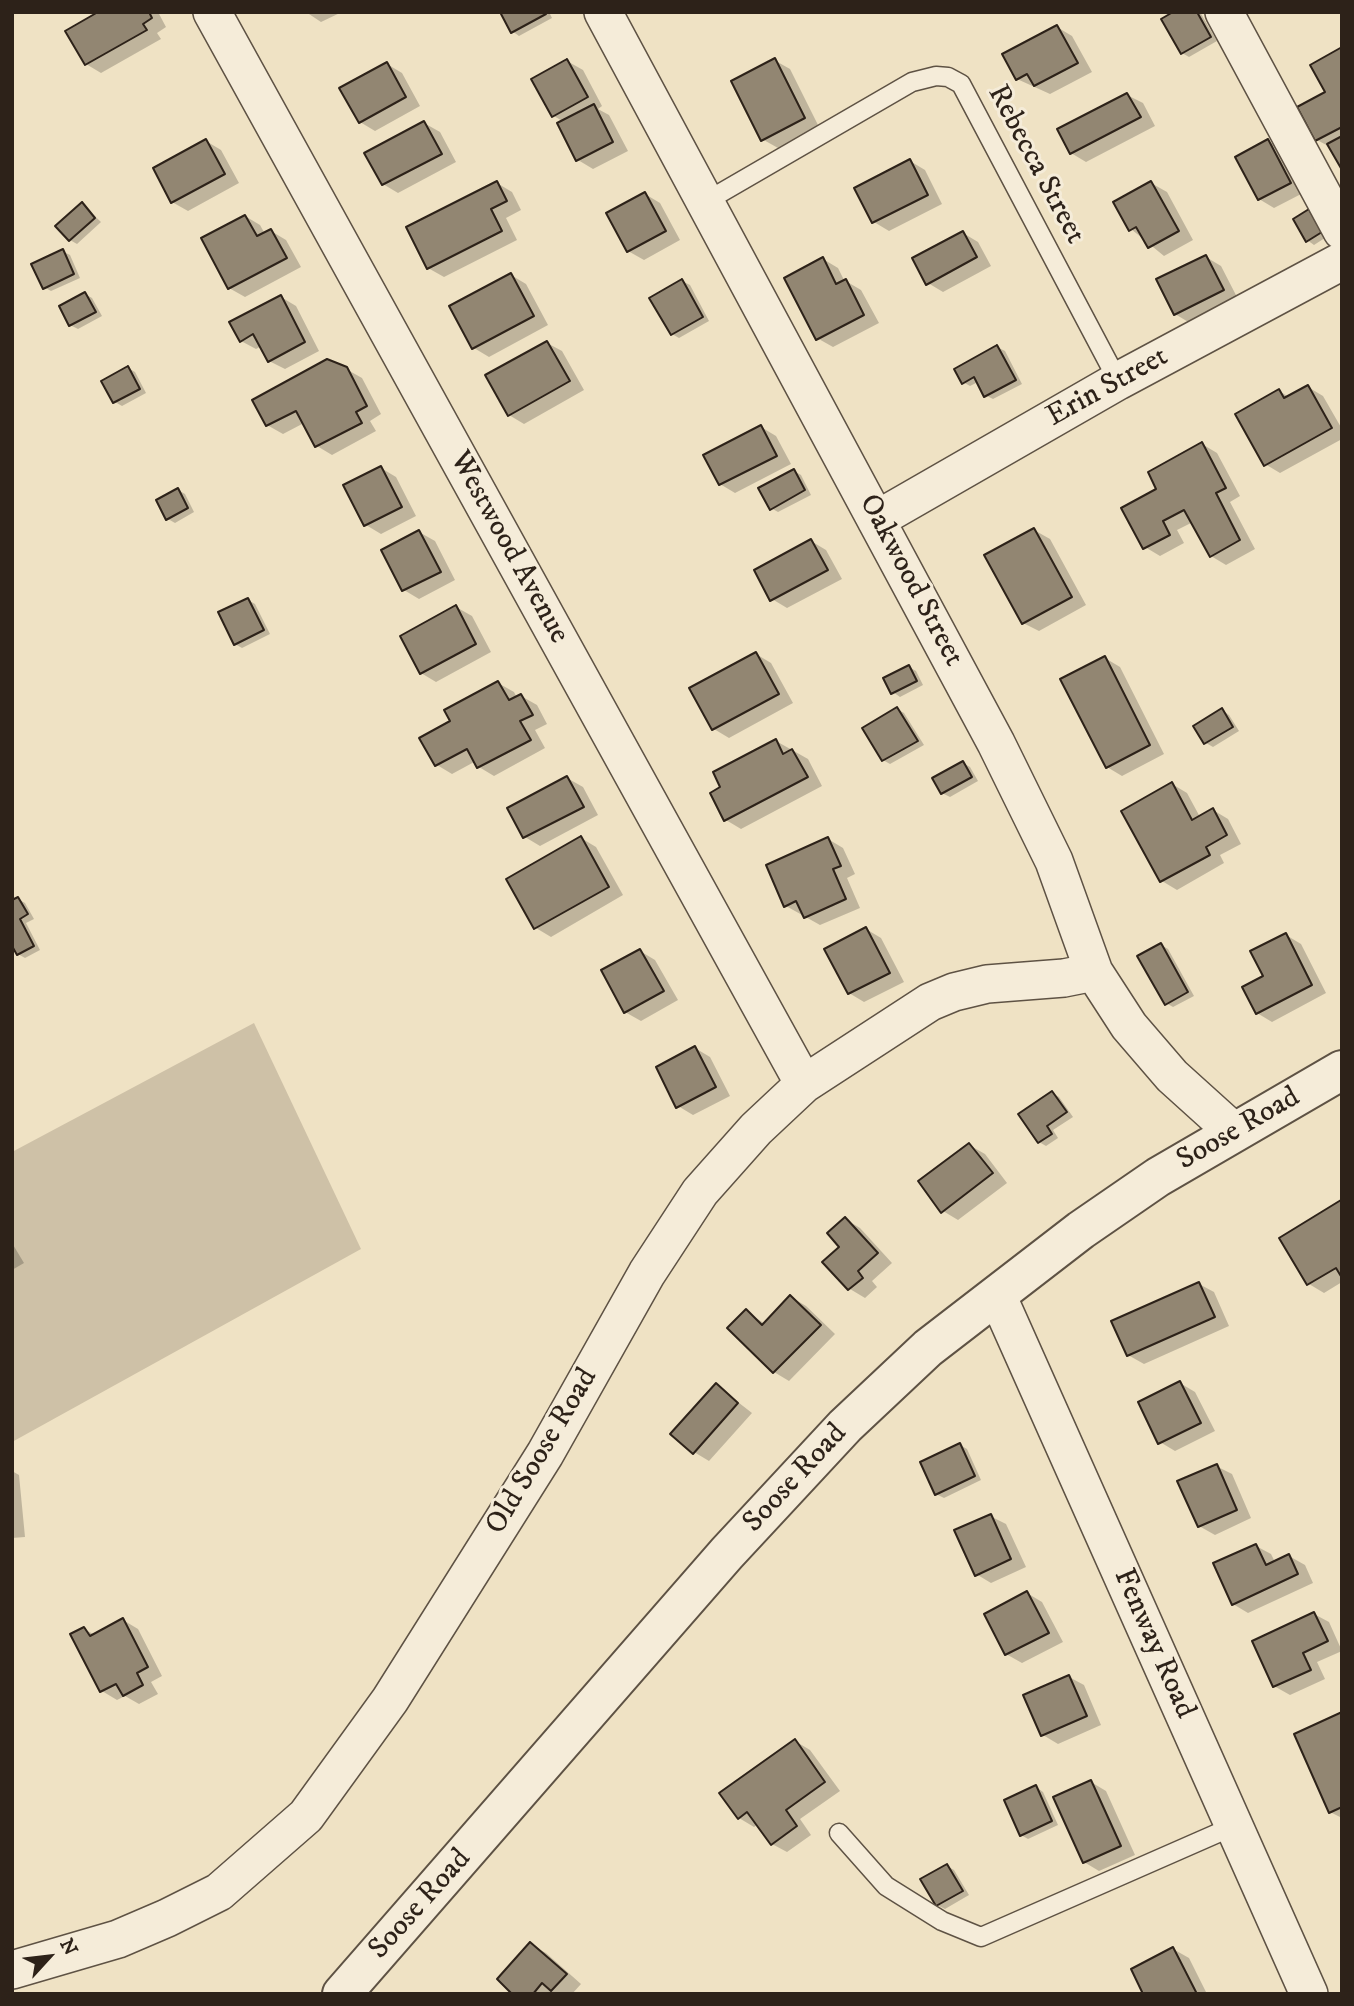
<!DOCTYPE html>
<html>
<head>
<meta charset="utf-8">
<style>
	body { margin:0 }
	#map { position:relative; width:1354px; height:2006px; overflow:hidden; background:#efe2c4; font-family:"IM FELL DW Pica",serif }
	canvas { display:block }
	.frame { position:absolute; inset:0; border:14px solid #2d2219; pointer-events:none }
	.north { position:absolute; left:14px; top:1922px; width:70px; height:70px; -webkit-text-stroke:5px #f5ecd9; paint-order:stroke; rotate:63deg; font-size:19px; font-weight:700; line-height:28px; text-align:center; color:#2d2219 }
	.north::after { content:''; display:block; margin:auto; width:24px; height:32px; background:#2d2219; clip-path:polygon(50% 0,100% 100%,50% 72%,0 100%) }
</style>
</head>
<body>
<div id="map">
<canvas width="1354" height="2006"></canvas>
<div class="frame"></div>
<div class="north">N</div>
</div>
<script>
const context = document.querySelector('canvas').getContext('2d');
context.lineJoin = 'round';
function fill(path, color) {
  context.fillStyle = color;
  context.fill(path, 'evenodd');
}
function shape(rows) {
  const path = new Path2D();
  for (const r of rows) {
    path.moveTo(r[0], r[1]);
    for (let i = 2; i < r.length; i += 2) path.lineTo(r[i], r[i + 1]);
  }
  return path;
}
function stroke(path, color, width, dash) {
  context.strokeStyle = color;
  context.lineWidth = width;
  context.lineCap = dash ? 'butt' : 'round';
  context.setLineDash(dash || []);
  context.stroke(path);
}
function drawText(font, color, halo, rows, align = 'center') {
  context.font = font + ' "IM FELL DW Pica",serif';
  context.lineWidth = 6;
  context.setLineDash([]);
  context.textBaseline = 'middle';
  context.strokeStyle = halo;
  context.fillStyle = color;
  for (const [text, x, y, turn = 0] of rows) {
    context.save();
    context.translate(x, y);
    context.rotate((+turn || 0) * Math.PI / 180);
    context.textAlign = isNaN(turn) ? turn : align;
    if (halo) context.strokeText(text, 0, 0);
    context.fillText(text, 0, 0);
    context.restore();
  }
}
fill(shape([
	[254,1023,361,1249,12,1442,12,1152]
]), '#cec1a7');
fill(shape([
	[100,12,158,12,166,27,157,33,161,39,101,73,86,64],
	[306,12,342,12,321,22],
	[502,12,549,12,552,18,519,36,512,31],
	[1176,12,1200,12,1217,41,1189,57,1182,53],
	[1057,27,1072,36,1092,72,1050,94,1017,79],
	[1342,49,1342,167,1332,148,1317,140],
	[774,60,790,69,819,127,778,148,762,139],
	[567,61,583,70,602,106,598,109,609,115,628,151,593,169,578,160,564,122,554,116],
	[387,64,402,73,420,106,375,131,360,122],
	[1127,95,1143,103,1155,126,1086,162,1071,153],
	[424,123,440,132,456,162,398,193,383,184],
	[206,141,221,150,239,183,188,211,172,202],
	[1268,141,1283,150,1305,192,1274,208,1259,199],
	[910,161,925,170,942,204,889,231,874,222],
	[497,183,512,192,521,210,506,218,517,240,444,277,428,268],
	[1151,183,1167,192,1193,240,1164,256,1131,229],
	[645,194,660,203,680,240,644,260,628,251],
	[82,204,101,222,77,244,70,240],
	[1309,211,1316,216,1328,236,1314,245,1307,240],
	[245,216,260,225,265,234,271,231,286,240,301,267,245,297,229,288],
	[963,233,978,242,991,266,943,292,928,283],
	[62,251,70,255,80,278,51,291,44,287],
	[1206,257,1221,266,1238,299,1190,323,1175,314],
	[823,259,838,268,844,280,861,290,879,323,833,347,817,338],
	[511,275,526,284,548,325,489,357,474,348],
	[682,281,690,285,709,321,679,338,672,334],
	[85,294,92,298,102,316,78,329,70,325],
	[281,297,296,306,319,351,285,369,269,361,262,346,256,349,241,341],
	[547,343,562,351,584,390,524,424,509,415],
	[997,347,1005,351,1022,384,993,399,985,395,978,382,970,386,963,382],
	[128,368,135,372,146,393,122,406,115,402],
	[346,369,362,378,381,414,370,421,376,431,332,455,317,446,304,423,283,434,267,425],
	[1308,387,1323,396,1342,429,1342,439,1280,473,1265,464,1279,391,1289,397],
	[761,427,776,436,791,464,735,493,720,484],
	[1202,444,1217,453,1240,496,1230,502,1255,549,1226,565,1211,556,1193,522,1177,530,1184,543,1160,556,1145,547,1159,489],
	[381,468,396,477,416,516,381,534,366,525,346,486],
	[794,471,801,475,811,495,778,512,771,508],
	[178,490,185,494,194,512,175,523,168,519],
	[1034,530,1050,539,1086,605,1039,631,1023,623],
	[419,532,435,541,455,580,419,599,404,590],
	[811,541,826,550,842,579,787,608,772,599],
	[248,600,255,604,270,634,242,648,235,644],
	[456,607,472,616,491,652,436,682,421,673],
	[756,654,771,663,793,703,729,738,714,729],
	[1105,658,1120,667,1164,754,1122,776,1107,767],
	[909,667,916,671,923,685,900,697,893,692],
	[498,683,514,692,517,698,521,696,537,705,547,724,535,730,545,748,494,776,479,767,476,761,452,774,437,765,453,722],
	[897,709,904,713,924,745,890,764,883,760],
	[1222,710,1229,715,1239,731,1213,747,1206,743],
	[776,741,808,759,822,786,741,829,726,820],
	[963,763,970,767,978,781,950,797,942,793],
	[567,778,583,787,598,815,540,846,525,837],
	[1172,784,1187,793,1200,817,1213,810,1228,819,1241,844,1220,855,1224,863,1177,890,1162,881],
	[581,838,596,847,623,895,551,937,536,928],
	[828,839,843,848,855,874,847,878,860,908,820,925,786,906],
	[18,899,25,903,34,919,26,923,40,950,25,958,18,954],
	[866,929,881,938,904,982,864,1002,849,993],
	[1286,935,1301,944,1326,993,1272,1022,1257,1013,1265,977],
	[1161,945,1168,949,1194,996,1173,1007,1166,1003],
	[640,951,655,960,678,1000,641,1021,625,1012],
	[695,1048,710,1057,730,1096,693,1115,678,1106],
	[1052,1093,1059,1097,1073,1117,1053,1130,1058,1138,1046,1146,1039,1142],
	[969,1145,985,1154,1007,1183,958,1220,943,1211],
	[1341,1202,1342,1282,1324,1293,1309,1284,1281,1238],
	[845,1219,860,1228,892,1263,872,1281,877,1287,865,1298,850,1289,825,1262,842,1247],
	[12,1243,24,1263,12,1270],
	[1199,1284,1214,1292,1229,1326,1144,1364,1128,1355],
	[791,1297,806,1306,835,1334,789,1381,774,1372,729,1328,746,1311,765,1324],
	[1180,1383,1195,1392,1215,1431,1175,1451,1160,1442],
	[716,1385,752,1413,709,1461,694,1452],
	[960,1445,967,1449,981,1480,944,1498,936,1494],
	[1216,1466,1232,1474,1251,1518,1215,1535,1199,1526],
	[12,1471,19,1475,25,1537,12,1538],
	[990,1516,1006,1524,1026,1567,991,1583,976,1574],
	[1256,1546,1271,1554,1275,1562,1289,1556,1305,1565,1313,1583,1248,1613,1233,1604],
	[1027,1593,1042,1602,1063,1642,1022,1663,1006,1654],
	[1314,1614,1329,1622,1342,1651,1317,1662,1325,1679,1290,1695,1274,1686],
	[123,1620,138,1629,162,1676,151,1682,158,1694,139,1704,125,1696,117,1700,102,1691,84,1629,95,1635],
	[1069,1677,1084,1685,1101,1725,1058,1744,1043,1735],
	[1342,1714,1342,1818,1330,1812],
	[795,1741,810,1750,840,1791,800,1819,811,1835,787,1852,772,1844,758,1824,754,1827,739,1818],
	[1091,1782,1106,1791,1135,1855,1099,1871,1084,1862],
	[1036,1787,1043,1792,1058,1825,1028,1839,1021,1835],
	[947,1866,954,1870,969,1895,945,1909,937,1905],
	[530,1944,546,1953,581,1984,572,1994,515,1994],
	[1173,1949,1189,1958,1207,1994,1145,1994]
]), '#0003');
const building = shape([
	[149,12,152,18,143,24,147,30,85,65,65,31,98,12,149,12],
	[500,12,545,12,546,14,511,33,500,12],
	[1173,12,1197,12,1211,37,1181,54,1161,19,1173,12],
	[1057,25,1078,63,1034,86,1027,74,1016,80,1002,54,1057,25],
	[1342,47,1342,127,1315,141,1297,107,1325,92,1310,65,1342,47],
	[775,58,805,118,761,141,731,81,775,58],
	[567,59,588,97,552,117,531,79,567,59],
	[387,62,406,97,359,123,339,88,387,62],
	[1127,93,1141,117,1070,154,1057,129,1127,93],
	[594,104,613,142,576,161,557,123,594,104],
	[424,121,442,154,382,185,364,153,424,121],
	[1342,136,1342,170,1327,144,1342,136],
	[206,139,225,174,171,203,153,168,206,139],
	[1268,139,1291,183,1258,200,1235,157,1268,139],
	[910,159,928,195,872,223,854,188,910,159],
	[497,181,507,201,491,209,502,231,427,269,406,227,497,181],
	[1151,181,1179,231,1148,248,1136,227,1129,231,1113,202,1151,181],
	[645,192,666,231,627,252,606,213,645,192],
	[82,202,95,218,69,241,55,226,82,202],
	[1309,209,1322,232,1306,242,1293,219,1309,209],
	[245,215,257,236,271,229,287,258,228,289,201,238,245,215],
	[963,231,977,257,926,285,912,258,963,231],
	[63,249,74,274,43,289,31,264,63,249],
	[1206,255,1224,290,1174,315,1156,279,1206,255],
	[823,257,836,284,846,279,864,315,816,340,784,278,823,257],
	[511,273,534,316,472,349,449,306,511,273],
	[682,279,703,317,671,335,649,298,682,279],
	[85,292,96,312,69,326,59,306,85,292],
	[281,295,305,342,268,362,253,334,240,342,229,322,281,295],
	[547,341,570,381,508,416,485,375,547,341],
	[997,345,1016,380,984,397,974,377,962,384,954,369,997,345],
	[327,359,347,367,367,406,356,412,362,423,315,447,296,411,266,426,252,400,327,359],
	[128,366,140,389,113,403,101,381,128,366],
	[1308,385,1332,428,1264,466,1235,414,1279,389,1284,398,1308,385],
	[761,425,777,456,719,485,703,455,761,425],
	[1202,442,1226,488,1216,493,1240,540,1210,557,1184,510,1163,521,1170,535,1143,549,1121,508,1156,489,1148,472,1202,442],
	[381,466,402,507,364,526,343,485,381,466],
	[794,469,805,490,770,510,758,488,794,469],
	[178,488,188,508,166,520,156,500,178,488],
	[1034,528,1072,597,1022,624,984,555,1034,528],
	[419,530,441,572,402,591,381,550,419,530],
	[811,539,828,570,770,601,754,570,811,539],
	[248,598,264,630,234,645,218,612,248,598],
	[456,605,476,644,420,674,400,636,456,605],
	[756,652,779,694,712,730,689,688,756,652],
	[1105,656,1150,745,1106,768,1060,679,1105,656],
	[909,665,917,681,891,694,883,678,909,665],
	[498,681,509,700,521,694,533,715,520,721,531,740,477,768,467,749,435,766,419,738,450,721,444,710,498,681],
	[897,707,918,741,882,761,862,728,897,707],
	[1222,708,1233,727,1204,744,1193,726,1222,708],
	[776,739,783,754,792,749,808,777,724,821,710,793,720,787,713,772,776,739],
	[963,761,972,777,941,794,932,778,963,761],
	[567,776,584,807,523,838,507,808,567,776],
	[1172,782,1192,820,1213,808,1227,835,1206,847,1210,855,1160,882,1121,811,1172,782],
	[581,836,609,887,534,929,506,879,581,836],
	[828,837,841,866,833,869,846,899,804,918,796,901,784,907,766,865,828,837],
	[18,897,28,914,20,919,34,946,17,955,12,946,12,900,18,897],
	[866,927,890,973,848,994,824,949,866,927],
	[1286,933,1312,985,1256,1014,1242,987,1263,976,1250,951,1286,933],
	[1161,943,1188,992,1165,1005,1137,956,1161,943],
	[640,949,664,991,624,1013,601,970,640,949],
	[695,1046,716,1087,676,1108,656,1067,695,1046],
	[1052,1091,1067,1112,1047,1126,1052,1134,1038,1143,1018,1114,1052,1091],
	[969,1143,993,1173,941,1213,918,1181,969,1143],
	[1341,1200,1342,1278,1336,1268,1307,1285,1279,1238,1341,1200],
	[845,1217,878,1253,858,1271,863,1278,848,1290,822,1262,839,1247,827,1233,845,1217],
	[1199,1282,1215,1317,1127,1356,1111,1321,1199,1282],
	[790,1295,821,1325,773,1373,727,1328,746,1309,762,1325,790,1295],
	[1180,1381,1201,1423,1158,1444,1138,1402,1180,1381],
	[716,1383,738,1403,693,1454,670,1434,716,1383],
	[960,1443,975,1476,935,1495,920,1462,960,1443],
	[1217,1464,1237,1510,1198,1527,1177,1481,1217,1464],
	[991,1514,1011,1559,975,1576,954,1530,991,1514],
	[1256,1544,1266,1565,1289,1554,1298,1574,1232,1605,1213,1563,1256,1544],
	[1027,1591,1049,1633,1005,1655,984,1614,1027,1591],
	[1314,1612,1328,1641,1303,1653,1311,1670,1273,1687,1252,1641,1314,1612],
	[123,1618,148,1667,137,1673,143,1685,123,1696,116,1684,100,1692,70,1634,84,1627,90,1636,123,1618],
	[1069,1675,1087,1716,1041,1736,1023,1695,1069,1675],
	[1342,1712,1342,1807,1329,1813,1294,1734,1342,1712],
	[795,1739,825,1782,786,1810,797,1826,771,1845,747,1812,738,1819,719,1793,795,1739],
	[1091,1780,1121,1846,1083,1863,1053,1797,1091,1780],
	[1036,1785,1052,1821,1020,1836,1004,1800,1036,1785],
	[947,1864,963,1891,936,1906,920,1879,947,1864],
	[530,1942,567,1974,551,1991,542,1983,533,1994,512,1994,497,1979,530,1942],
	[1173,1947,1197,1994,1143,1994,1131,1969,1173,1947]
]);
fill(building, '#928672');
stroke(building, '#2d2219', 2);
const service = shape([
	[705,202,912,82,936,76,948,77,961,84,1118,381],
	[839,1833,886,1886,942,1921,981,1937,1234,1826]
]);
const minor = shape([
	[212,12,804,1084],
	[603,12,996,743,1054,861,1094,972,1129,1026,1172,1076,1234,1132],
	[1224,12,1342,231],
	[876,520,1118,381,1342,261],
	[997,1295,1309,1994],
	[12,1970,118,1939,167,1918,219,1892,306,1816,390,1700,545,1454,647,1273,700,1192,756,1129,804,1084,930,1002,954,992,987,984,1064,978,1094,972]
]);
const tertiary = shape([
	[342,1994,727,1553,845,1426,928,1348,1081,1230,1158,1177,1342,1070]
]);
stroke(service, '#5e5244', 21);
stroke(minor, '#5e5244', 40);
stroke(tertiary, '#5e5244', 42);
stroke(service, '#f5ecd9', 18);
stroke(minor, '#f5ecd9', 37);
stroke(tertiary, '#f5ecd9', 38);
drawText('30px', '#2d2219', '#f5ecd9', [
	["Rebecca Street",1035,165,62],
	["Erin Street",1108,388,-29],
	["Westwood Avenue",508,548,61],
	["Oakwood Street",910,581,62],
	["Soose Road",1239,1130,-30],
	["Old Soose Road",543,1452,-59],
	["Soose Road",796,1479,-47],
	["Fenway Road",1153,1644,66],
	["Soose Road",421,1905,-48]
]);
</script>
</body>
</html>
